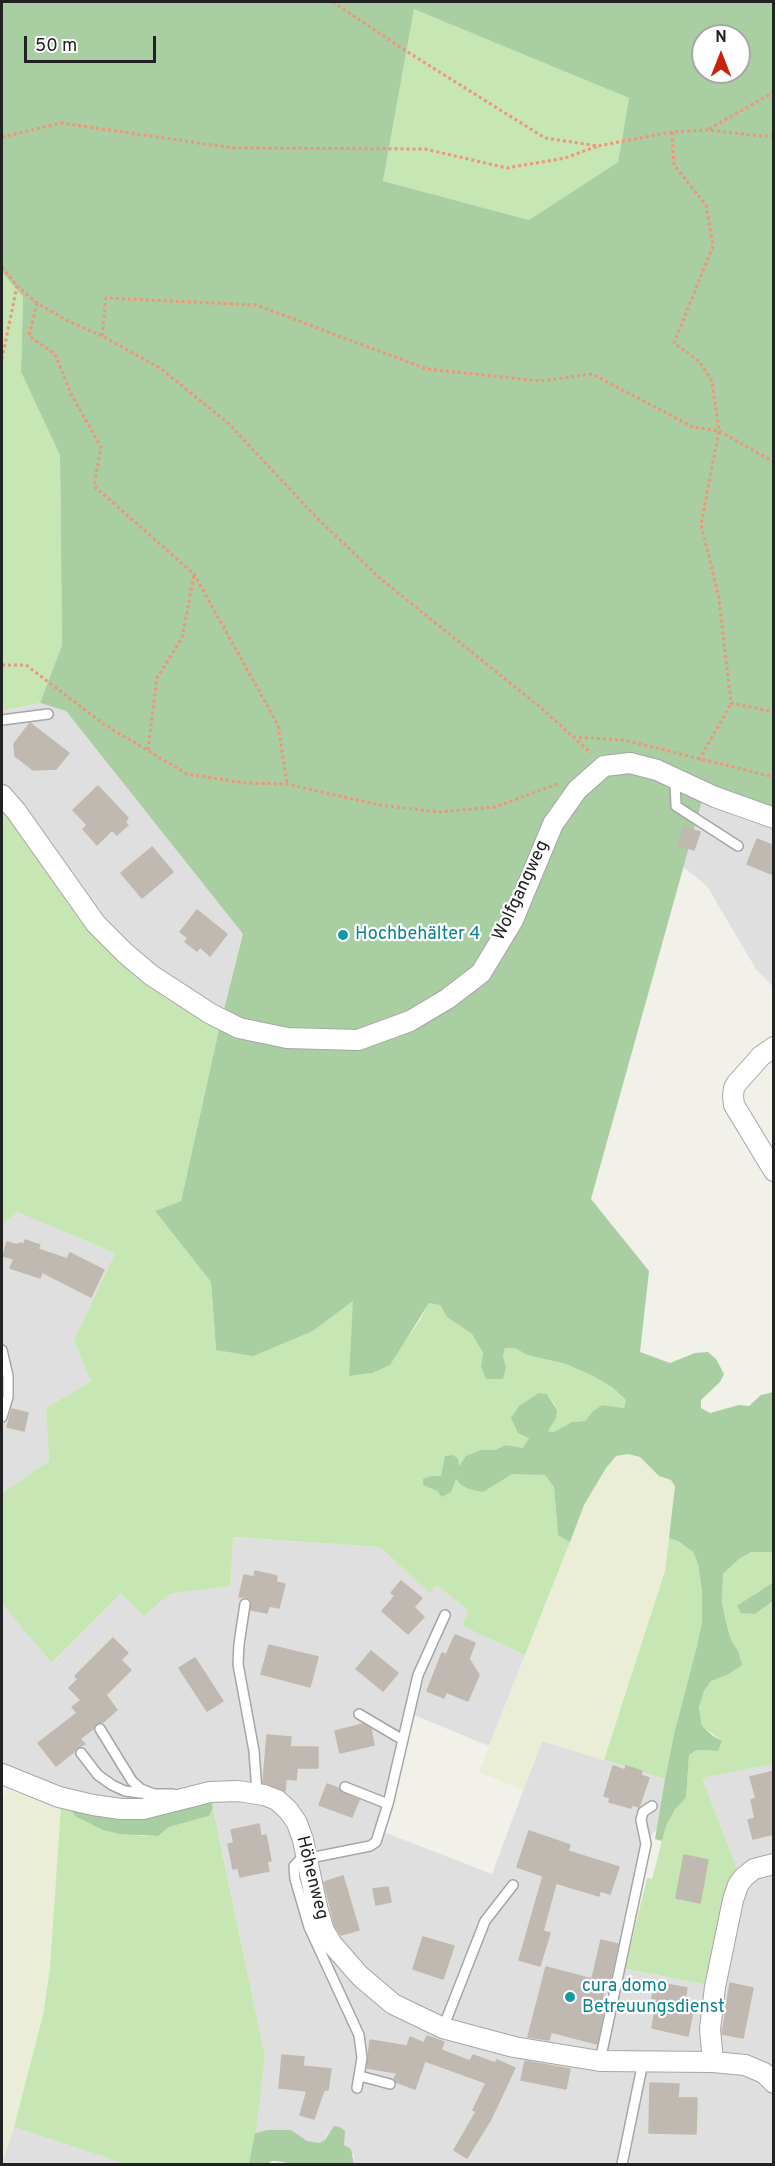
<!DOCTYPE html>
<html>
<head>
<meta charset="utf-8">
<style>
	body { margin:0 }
	#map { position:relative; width:775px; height:2166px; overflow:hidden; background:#f1f0e9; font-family:Overpass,sans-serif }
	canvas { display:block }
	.frame { position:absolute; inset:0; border:3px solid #222; pointer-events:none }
	.north { position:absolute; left:691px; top:24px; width:60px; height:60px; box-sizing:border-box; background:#fff; border:2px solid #a7a7a7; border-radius:50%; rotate:0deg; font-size:16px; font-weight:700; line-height:24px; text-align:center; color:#222 }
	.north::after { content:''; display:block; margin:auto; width:21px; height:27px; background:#c7230c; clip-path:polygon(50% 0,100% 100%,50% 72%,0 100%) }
	.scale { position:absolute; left:24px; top:36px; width:132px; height:27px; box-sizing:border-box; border:3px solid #222; border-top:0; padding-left:8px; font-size:18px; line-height:21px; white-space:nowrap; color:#222; -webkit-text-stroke:4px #fff; paint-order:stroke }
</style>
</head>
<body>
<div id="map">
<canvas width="775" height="2166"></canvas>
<div class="frame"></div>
<div class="north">N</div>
<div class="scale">50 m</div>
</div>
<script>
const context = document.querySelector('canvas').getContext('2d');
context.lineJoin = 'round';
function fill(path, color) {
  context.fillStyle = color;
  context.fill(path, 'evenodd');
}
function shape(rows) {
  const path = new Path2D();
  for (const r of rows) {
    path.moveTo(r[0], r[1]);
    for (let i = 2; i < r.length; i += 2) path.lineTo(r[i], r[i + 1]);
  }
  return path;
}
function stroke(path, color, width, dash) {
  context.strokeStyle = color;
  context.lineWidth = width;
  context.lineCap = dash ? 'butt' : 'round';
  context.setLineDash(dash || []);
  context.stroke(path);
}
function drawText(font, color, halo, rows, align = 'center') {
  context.font = font + ' Overpass,sans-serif';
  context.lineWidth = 4.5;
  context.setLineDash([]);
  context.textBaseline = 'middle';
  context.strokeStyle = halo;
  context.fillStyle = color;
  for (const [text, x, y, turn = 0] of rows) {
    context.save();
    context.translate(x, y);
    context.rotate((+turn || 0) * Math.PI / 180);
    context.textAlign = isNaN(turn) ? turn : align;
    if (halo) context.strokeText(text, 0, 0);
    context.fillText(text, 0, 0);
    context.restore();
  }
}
fill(shape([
	[40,703,66,711,243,934,222,1016,123,944,2,785,2,711],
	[706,786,773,808,773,987,756,969,707,886,682,866],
	[17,1212,115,1253,74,1340,91,1381,46,1408,49,1461,2,1493,2,1225],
	[232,1537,380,1547,430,1592,436,1585,468,1610,462,1626,525,1655,489,1746,409,1713,381,1831,492,1874,542,1741,665,1779,658,1828,652,1834,643,1869,622,1969,707,1985,738,1871,702,1778,773,1764,773,2164,354,2164,354,2156,344,2145,343,2137,328,2133,325,2140,321,2143,315,2143,307,2141,290,2130,255,2133,265,2056,210,1792,143,1809,2,1774,2,1604,53,1663,121,1594,144,1616,170,1594,230,1586],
	[14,2127,126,2164,2,2164]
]), '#e0dfdf');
fill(shape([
	[628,1454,640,1457,659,1476,671,1480,675,1486,665,1571,604,1760,542,1741,523,1790,479,1772,584,1505,606,1468,616,1456],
	[7,1790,61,1805,50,1968,43,2015,14,2127,2,2164,2,1804]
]), '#eaeed6');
fill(shape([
	[414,8,629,98,618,162,529,220,383,181],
	[2,272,23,297,21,372,60,454,62,645,40,703,2,711],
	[2,802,68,899,220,1025,181,1201,155,1211,211,1282,216,1350,313,1331,354,1300,349,1376,372,1373,405,1341,420,1320,429,1303,440,1305,447,1317,472,1334,483,1353,481,1366,506,1367,503,1356,505,1347,515,1348,527,1355,566,1364,591,1375,612,1387,626,1400,624,1408,602,1405,593,1411,585,1421,572,1422,555,1432,548,1431,557,1410,553,1402,547,1394,539,1393,530,1400,529,1438,523,1448,506,1445,495,1450,481,1451,458,1466,445,1466,441,1476,431,1476,423,1485,437,1491,456,1478,503,1479,512,1474,528,1473,545,1475,554,1487,558,1534,570,1542,525,1655,462,1626,468,1610,436,1585,430,1593,380,1547,233,1537,230,1586,170,1594,144,1616,121,1594,52,1663,2,1604,2,1493,49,1461,46,1408,91,1381,74,1340,115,1253,17,1212,2,1225],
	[669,1538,678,1542,693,1552,698,1564,702,1592,702,1622,697,1646,674,1734,665,1779,604,1760,665,1571],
	[753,1552,773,1552,773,1582,754,1594,755,1614,773,1601,773,1764,702,1778,738,1871,707,1985,625,1969,647,1878,652,1879,666,1826,675,1809,686,1798,689,1755,697,1750,718,1751,722,1741,702,1726,699,1708,704,1691,711,1681,727,1675,738,1651,731,1640,722,1603,723,1574,739,1559],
	[61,1805,140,1836,158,1836,169,1827,209,1816,213,1808,265,2056,253,2155,249,2164,126,2164,14,2127,43,2015,50,1968]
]), '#c6e7b3');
fill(shape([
	[2,2,773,2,773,808,706,786,591,1199,649,1271,640,1352,670,1363,695,1353,708,1352,716,1359,724,1374,720,1382,701,1400,701,1408,710,1413,739,1405,749,1406,761,1395,773,1392,773,1552,752,1552,739,1559,723,1574,722,1603,726,1621,731,1640,738,1651,742,1665,727,1675,711,1681,704,1691,699,1708,702,1726,713,1736,722,1741,718,1751,697,1750,689,1755,686,1798,675,1809,666,1826,662,1841,655,1839,665,1779,674,1734,697,1646,702,1622,702,1592,698,1564,693,1552,679,1542,669,1538,675,1486,671,1480,659,1476,640,1457,628,1454,616,1456,606,1468,584,1505,570,1542,558,1535,554,1487,545,1475,512,1474,483,1492,469,1489,460,1484,456,1479,451,1492,442,1497,437,1491,423,1485,423,1479,431,1476,441,1476,445,1456,453,1455,458,1459,459,1466,466,1456,481,1450,495,1450,506,1445,523,1448,529,1438,518,1433,511,1418,519,1406,539,1393,547,1394,557,1410,556,1418,548,1431,554,1432,572,1422,585,1421,593,1411,602,1405,624,1408,626,1400,612,1387,591,1375,566,1364,527,1355,515,1348,505,1348,503,1356,506,1367,503,1379,486,1379,481,1366,483,1353,472,1334,447,1317,440,1305,429,1303,390,1365,372,1373,349,1376,353,1301,313,1331,253,1356,216,1350,211,1282,155,1211,181,1201,220,1025,243,934,66,711,40,703,62,645,60,455,21,372,23,297,2,272],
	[414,9,629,98,618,162,529,220,383,181],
	[703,36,739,36,739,72,703,72],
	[773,1582,773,1601,755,1614,741,1613,737,1606],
	[212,1802,213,1808,209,1816,169,1827,158,1836,120,1834,103,1830,75,1816,71,1809,167,1813],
	[334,2126,340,2127,345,2131,344,2145,351,2149,354,2164,294,2164,276,2161,272,2161,267,2164,249,2164,255,2133,268,2130,291,2130,307,2141,320,2143,325,2140]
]), '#a8cea1');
const building = shape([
	[30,723,69,753,56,769,33,770,15,756,14,744,30,723],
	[98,786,128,818,125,822,128,825,117,835,112,830,97,845,83,829,87,825,73,810,98,786],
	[684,827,700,832,694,850,678,845,684,827],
	[757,839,774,846,774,875,747,864,757,839],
	[152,847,173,872,142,898,121,873,152,847],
	[197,910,227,934,210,956,200,947,197,951,185,942,188,938,180,932,197,910],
	[25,1240,40,1245,38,1249,67,1259,70,1253,104,1270,91,1297,42,1272,40,1278,10,1268,14,1259,3,1256,7,1242,18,1245,19,1243,24,1244,25,1240],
	[12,1409,28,1413,24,1431,7,1427,12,1409],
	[255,1571,277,1576,276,1582,285,1584,279,1608,269,1606,267,1613,251,1610,251,1600,247,1597,239,1597,244,1575,254,1577,255,1571],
	[401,1581,422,1598,414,1607,424,1617,408,1634,382,1611,395,1596,391,1593,401,1581],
	[455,1635,475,1643,469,1659,479,1675,468,1701,446,1692,444,1698,427,1691,442,1653,446,1655,455,1635],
	[113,1638,128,1653,121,1660,131,1670,106,1695,117,1710,102,1723,96,1724,93,1729,80,1739,85,1744,76,1748,74,1752,56,1766,38,1743,77,1713,72,1707,81,1700,69,1688,78,1679,75,1676,113,1638],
	[269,1645,318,1657,310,1687,261,1674,269,1645],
	[371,1651,398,1673,383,1691,356,1669,371,1651],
	[195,1658,223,1701,207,1711,179,1668,195,1658],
	[363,1724,371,1729,374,1745,340,1753,335,1731,363,1724],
	[267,1735,291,1737,290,1747,318,1747,318,1768,297,1768,296,1780,286,1779,285,1791,263,1783,267,1735],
	[613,1766,625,1770,626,1766,642,1771,641,1775,649,1778,639,1807,632,1805,631,1808,609,1802,610,1798,604,1796,613,1766],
	[774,1771,774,1834,753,1839,748,1820,755,1818,751,1800,756,1798,750,1777,774,1771],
	[327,1784,338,1788,343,1793,359,1800,352,1817,319,1805,327,1784],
	[259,1824,261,1836,266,1835,271,1861,267,1861,269,1871,240,1877,238,1868,233,1869,228,1844,234,1843,231,1830,259,1824],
	[529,1831,570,1845,568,1851,619,1867,610,1894,600,1891,599,1896,556,1883,543,1931,550,1933,540,1966,519,1960,543,1876,517,1867,529,1831],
	[684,1855,708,1860,700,1903,676,1898,684,1855],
	[343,1876,359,1930,341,1935,335,1926,324,1882,343,1876],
	[388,1887,391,1902,376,1905,373,1889,388,1887],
	[423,1937,454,1946,443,1979,413,1969,423,1937],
	[601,1940,618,1944,609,1986,606,1985,598,2014,603,2015,597,2044,551,2032,549,2040,528,2037,546,1967,592,1979,601,1940],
	[655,1982,687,1988,684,2004,694,2006,688,2036,652,2028,657,1999,652,1998,655,1982],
	[730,1983,753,1988,743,2038,722,2034,730,1983],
	[427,2036,444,2042,441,2050,470,2061,473,2055,495,2063,497,2060,515,2068,491,2119,467,2158,454,2150,476,2112,473,2110,486,2083,425,2061,415,2089,396,2082,394,2079,397,2073,367,2068,370,2040,407,2046,410,2037,424,2043,427,2036],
	[282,2055,304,2057,303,2066,331,2069,328,2090,324,2090,314,2119,300,2115,307,2091,279,2088,282,2055],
	[525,2061,570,2069,566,2089,521,2080,525,2061],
	[650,2083,679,2084,678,2098,697,2098,696,2134,649,2133,650,2083]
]);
fill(building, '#bfb9b2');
stroke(building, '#c2b9ac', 1.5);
const service = shape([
	[2,720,48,714],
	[675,778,676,806,738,846],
	[2,1350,8,1376,8,1397,2,1417],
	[245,1604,239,1644,238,1664,254,1751,257,1792],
	[359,1714,403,1740],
	[100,1729,132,1781,141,1789,154,1794,173,1794],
	[81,1753,98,1775,112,1785,125,1791,148,1794],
	[345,1787,388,1804],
	[443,2028,485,1921,513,1885],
	[600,2061,646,1844,641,1820,643,1812,652,1806],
	[360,2076,390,2084],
	[357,2088,362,2058,359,2035,309,1927,295,1879,294,1866,300,1860,370,1846,376,1842,388,1804,418,1675,445,1615],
	[622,2164,643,2062]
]);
const minor = shape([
	[2,795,16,811,96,924,125,953,151,975,211,1014,239,1028,287,1038,358,1040,410,1021,447,999,481,973,513,920,553,824,577,790,604,766,630,763,657,770,715,797,774,818],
	[774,1047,761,1056,737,1083,734,1088,733,1096,734,1105,774,1171],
	[2,1774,59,1797,93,1805,121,1809,143,1809,210,1792,238,1791,264,1795,277,1800,288,1810,297,1823,303,1840,317,1907,324,1931,332,1944,360,1976,393,2004,443,2028,514,2047,600,2061,713,2062,745,2065,764,2073,774,2083],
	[713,2062,710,2029,715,1987,733,1900,738,1885,744,1877,754,1869,774,1864]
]);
stroke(service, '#a6a6a6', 12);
stroke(minor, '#a6a6a6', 22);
stroke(shape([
	[333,2,406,51,545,138,598,146,672,132,707,130,761,136,774,136],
	[709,129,774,92],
	[672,132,674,165,706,205,713,246,674,343,699,361,712,381,719,431,701,525,719,598,731,703,774,712],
	[2,137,61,123,233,148,425,149,507,168,565,158,598,146],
	[2,267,17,286,37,303,66,320,102,336,160,368,229,424,316,517,382,580,540,707,591,753],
	[37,303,29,336,55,354,71,394,101,447,94,486,194,574,278,725,287,784],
	[102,336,106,298,256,305,427,369,540,381,592,374,693,427,719,431,774,462],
	[2,359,17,286],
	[2,665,26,665,105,725,187,774,245,783,287,784,379,805,440,812,495,807,560,783],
	[573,737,624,740,774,777],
	[148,750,157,678,182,638,194,575],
	[699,760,731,704]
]), '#f29479', 3, [3, 3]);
stroke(service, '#fff', 9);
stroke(minor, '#fff', 20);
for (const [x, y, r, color] of [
	[343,935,6,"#0f9aa8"],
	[570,1997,6,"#0f9aa8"]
]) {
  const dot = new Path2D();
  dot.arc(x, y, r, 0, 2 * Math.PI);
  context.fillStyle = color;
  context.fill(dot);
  stroke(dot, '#fff', 2);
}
drawText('18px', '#222', '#fff', [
	["Wolfgangweg",522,891,-65],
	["Höhenweg",311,1878,76]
]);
drawText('18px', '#0d838f', '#fff', [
	["Hochbehälter 4",355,935],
	["cura domo",582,1987],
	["Betreuungsdienst",582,2008]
], 'left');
</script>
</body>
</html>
